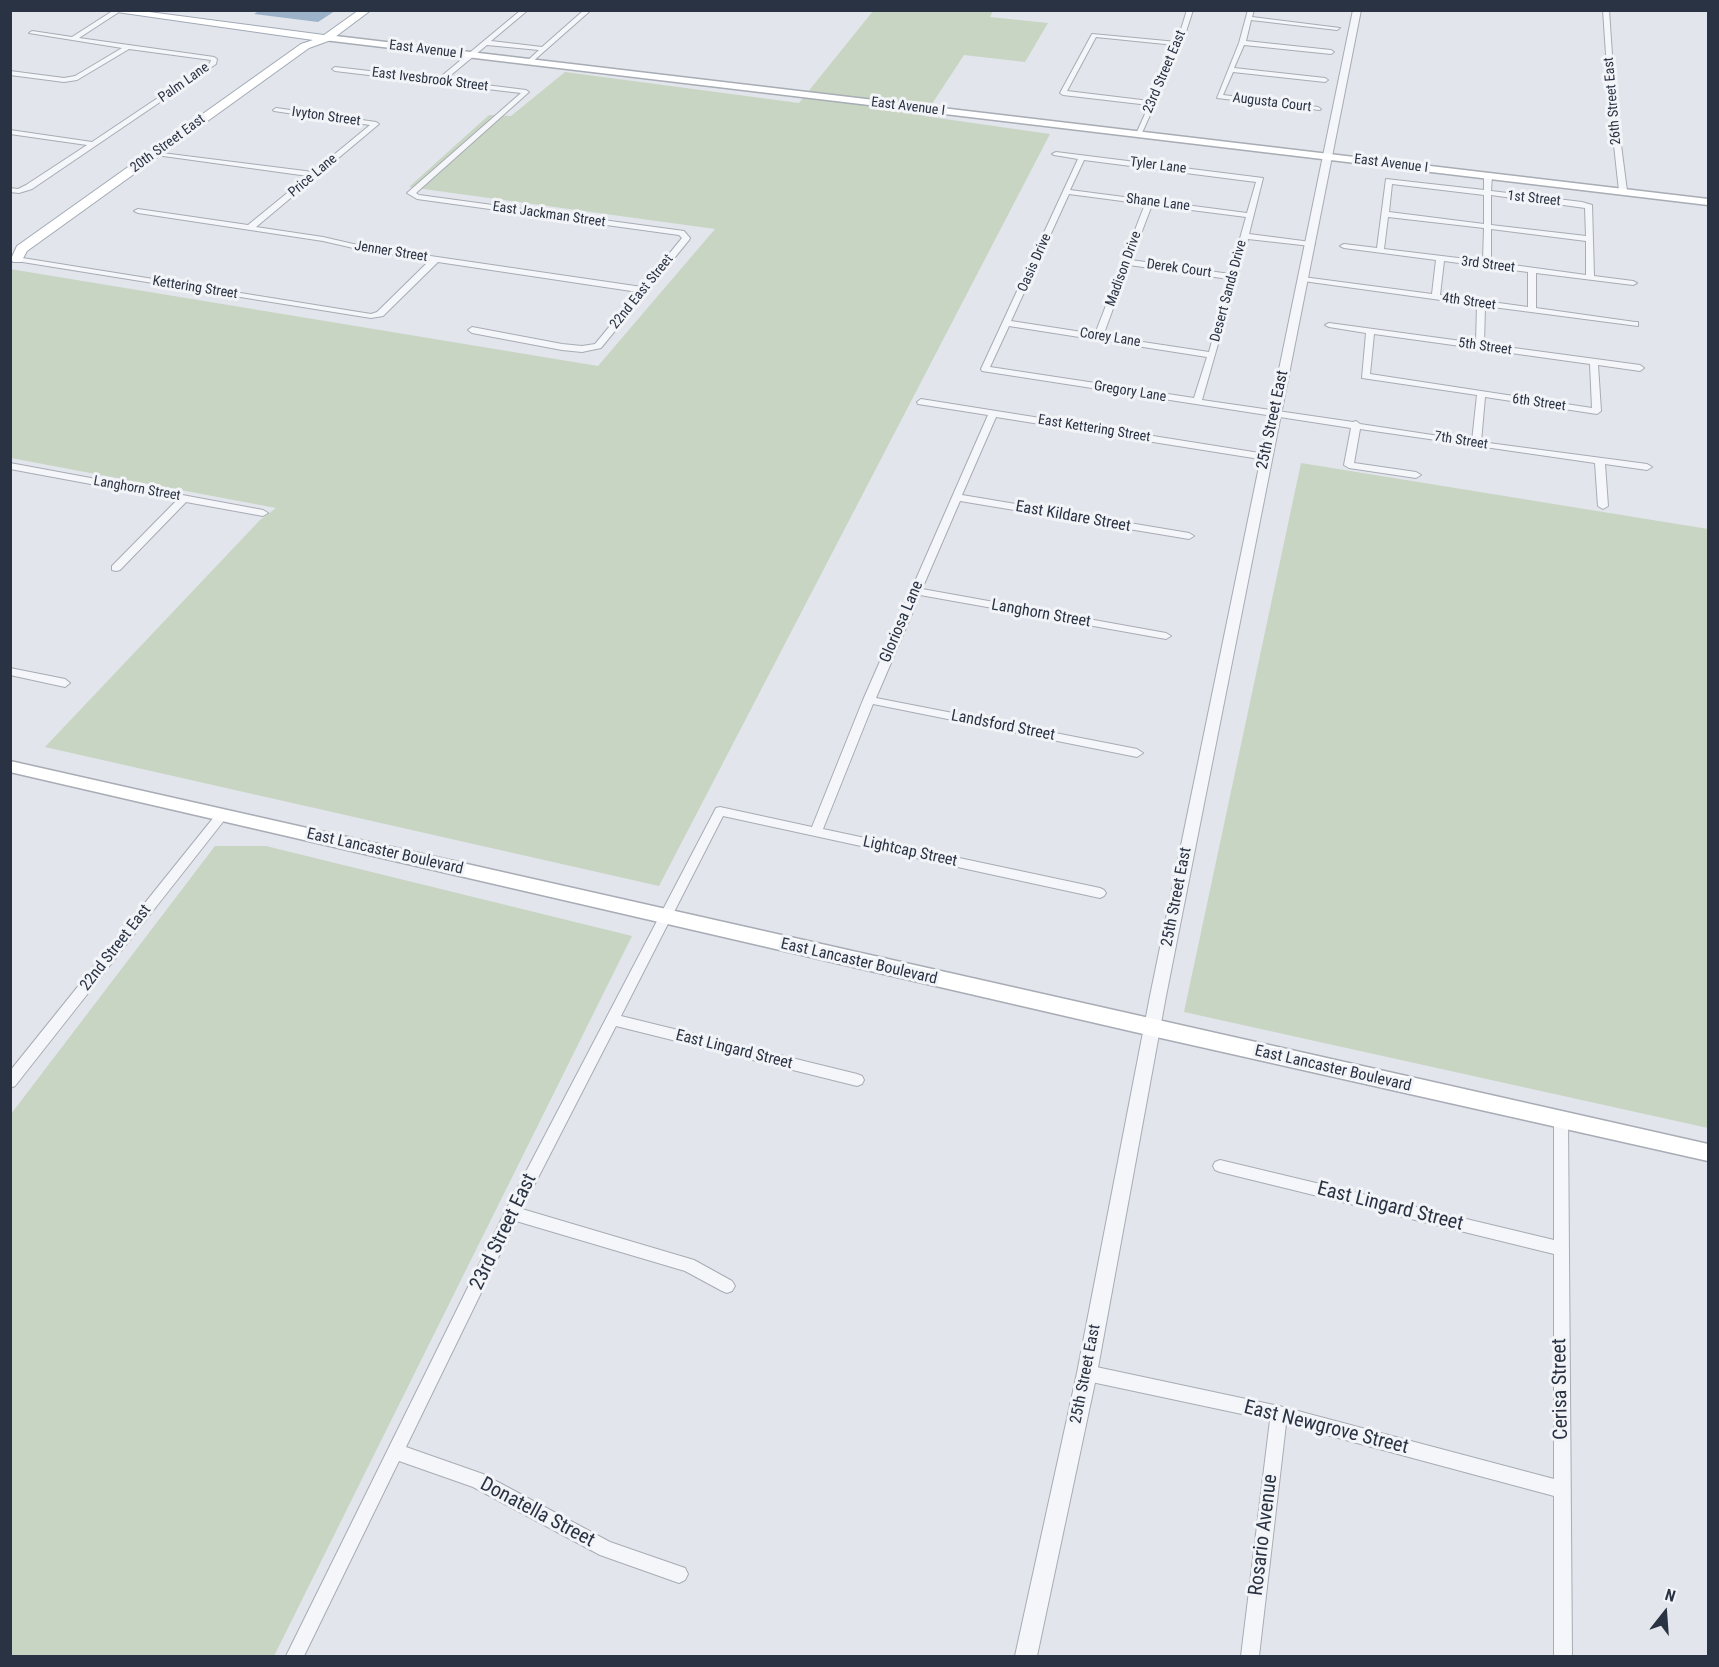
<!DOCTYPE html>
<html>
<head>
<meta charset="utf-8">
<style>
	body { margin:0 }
	#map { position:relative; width:1719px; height:1667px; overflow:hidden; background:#e2e5eb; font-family:"Roboto Condensed",sans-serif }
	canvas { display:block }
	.frame { position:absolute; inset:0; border:12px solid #2a3343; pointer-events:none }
	.north { position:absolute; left:1635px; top:1583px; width:60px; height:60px; -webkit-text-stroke:4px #f2f4f8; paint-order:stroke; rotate:17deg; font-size:16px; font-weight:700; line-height:24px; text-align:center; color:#2a3343 }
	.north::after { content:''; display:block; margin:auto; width:21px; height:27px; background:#2a3343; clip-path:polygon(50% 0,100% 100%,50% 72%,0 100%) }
</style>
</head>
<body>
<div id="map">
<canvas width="1719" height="1667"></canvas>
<div class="frame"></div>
<div class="north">N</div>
</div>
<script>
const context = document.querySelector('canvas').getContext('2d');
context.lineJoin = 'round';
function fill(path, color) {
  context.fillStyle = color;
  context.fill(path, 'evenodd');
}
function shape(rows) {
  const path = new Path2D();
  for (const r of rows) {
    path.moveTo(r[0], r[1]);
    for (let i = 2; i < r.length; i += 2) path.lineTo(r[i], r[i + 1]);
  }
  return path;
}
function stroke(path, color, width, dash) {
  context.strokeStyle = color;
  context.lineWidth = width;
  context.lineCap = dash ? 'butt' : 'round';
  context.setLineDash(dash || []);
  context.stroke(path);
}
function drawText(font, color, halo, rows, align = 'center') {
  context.font = font + ' "Roboto Condensed",sans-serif';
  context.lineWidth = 6;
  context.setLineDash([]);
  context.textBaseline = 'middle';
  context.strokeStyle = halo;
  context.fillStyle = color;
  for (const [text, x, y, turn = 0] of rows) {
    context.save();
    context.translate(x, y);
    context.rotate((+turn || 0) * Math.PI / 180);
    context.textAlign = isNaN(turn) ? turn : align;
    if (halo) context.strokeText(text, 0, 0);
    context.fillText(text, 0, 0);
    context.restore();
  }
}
fill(shape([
	[873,11,993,11,990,17,1048,23,1025,62,964,55,924,116,1050,134,659,886,45,747,260,520,276,508,11,458,10,269,598,366,715,229,409,187,489,115,511,116,565,72,799,103],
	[1301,463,1708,529,1708,1128,1184,1012],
	[215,846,266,846,632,936,274,1656,11,1656,11,1114]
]), '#c8d5c3');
fill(shape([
	[259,11,259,10,335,11,318,22,254,14]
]), '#9db3ca');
const minor = shape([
	[114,10,122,10,79,38,214,57,217,59,216,64,32,189,19,193,10,192,10,188,18,189,26,185,87,145,10,134,10,130,92,142,210,63,211,60,129,49,77,80,64,82,10,75,10,71,64,78,75,76,122,48,29,33,32,31,72,37,114,10],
	[521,10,528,10,491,41,542,47,584,10,591,10,531,63,526,62,539,50,487,45,445,80,526,90,529,92,416,193,419,195,684,231,690,238,689,240,601,348,582,352,562,350,472,333,468,330,472,327,562,344,582,346,595,344,638,292,438,262,383,316,371,318,10,260,10,256,371,314,377,312,430,260,362,250,323,241,138,213,134,211,138,209,248,225,308,176,156,155,154,154,154,152,313,172,370,125,274,111,273,110,276,108,376,122,379,124,256,227,323,237,362,246,642,287,682,238,679,235,417,199,407,193,521,93,335,71,332,69,335,67,438,79,521,10],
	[1187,10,1193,10,1182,44,1141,135,1136,134,1149,105,1063,95,1060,93,1092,34,1177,42,1187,10],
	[1096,37,1175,45,1150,101,1067,91,1096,37],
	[1248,10,1254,10,1252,17,1340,28,1337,30,1251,20,1246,41,1331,50,1334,52,1331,54,1244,45,1234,68,1325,78,1328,80,1325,82,1233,72,1223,95,1318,107,1321,109,1320,110,1217,98,1239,43,1248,10],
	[1603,10,1609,10,1615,99,1627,191,1623,193,1619,191,1609,99,1603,10],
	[1056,152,1263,178,1249,234,1311,242,1315,244,1311,246,1248,239,1202,400,1353,422,1356,421,1360,424,1472,441,1477,395,1362,378,1366,333,1329,327,1325,325,1329,323,1476,343,1477,305,1303,281,1299,279,1303,277,1432,294,1436,260,1344,248,1340,246,1344,244,1377,248,1386,179,1484,190,1484,176,1488,174,1492,176,1491,191,1582,202,1592,205,1594,276,1633,281,1637,283,1633,285,1536,273,1536,308,1635,322,1638,322,1638,326,1485,306,1484,344,1640,365,1644,368,1640,371,1598,365,1601,411,1597,414,1485,397,1481,442,1647,464,1652,467,1647,470,1605,464,1608,506,1603,509,1598,506,1595,463,1360,429,1354,463,1416,472,1421,475,1416,478,1349,468,1344,465,1351,428,982,371,981,369,1078,159,1054,155,1052,154,1056,152],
	[1084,160,1256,182,1247,213,1070,190,1084,160],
	[1392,184,1484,195,1484,224,1389,212,1392,184],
	[1069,194,1145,204,1095,334,1011,321,1069,194],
	[1491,195,1585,208,1586,236,1491,225,1491,195],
	[1152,205,1246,217,1230,274,1131,260,1152,205],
	[1388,217,1484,228,1483,261,1384,249,1388,217],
	[1491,229,1586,241,1586,275,1491,262,1491,229],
	[1444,261,1528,272,1528,307,1440,295,1444,261],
	[1129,265,1229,279,1209,352,1103,336,1129,265],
	[1009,326,1207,357,1194,398,990,367,1009,326],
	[1374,334,1590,364,1592,408,1370,374,1374,334],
	[921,399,1266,454,1271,457,1266,460,996,417,962,495,1189,533,1194,536,1189,539,960,501,922,589,1166,633,1171,636,1166,639,920,595,876,698,1137,749,1143,753,1137,757,873,704,823,829,1100,888,1104,890,1106,893,1104,896,1100,898,723,816,621,1016,857,1074,862,1076,864,1080,862,1084,857,1086,616,1026,522,1209,694,1260,732,1281,735,1286,732,1291,727,1293,722,1291,685,1271,516,1221,406,1447,483,1474,610,1542,685,1568,688,1574,685,1580,679,1583,600,1555,473,1487,399,1461,304,1656,286,1656,507,1208,716,808,720,807,812,827,863,700,988,415,918,404,917,402,921,399],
	[10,463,263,510,268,513,263,516,186,502,120,570,116,571,112,570,112,566,177,500,10,469,10,463],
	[10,668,65,679,70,683,65,687,10,675,10,668],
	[222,811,226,812,228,815,226,818,15,1086,10,1088,10,1071,218,812,222,811],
	[1561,1115,1566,1117,1568,1121,1572,1656,1554,1656,1554,1496,1286,1424,1259,1656,1241,1656,1270,1420,1087,1381,1081,1378,1079,1373,1081,1368,1087,1365,1279,1406,1554,1479,1554,1254,1220,1172,1215,1170,1213,1166,1215,1162,1220,1160,1554,1240,1554,1121,1556,1117,1561,1115]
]);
const tertiary = shape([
	[1353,10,1361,10,1166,996,1097,1373,1037,1656,1015,1656,1077,1373,1150,996,1353,10]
]);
const secondary = shape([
	[327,35,1708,199,1708,205,324,40,323,38,327,35],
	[10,761,1708,1144,1708,1161,1152,1036,10,772,10,761]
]);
const primary = shape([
	[103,10,134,10,324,35,359,10,371,10,331,40,309,48,27,251,21,262,13,262,11,259,17,246,301,44,313,40,103,10]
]);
stroke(minor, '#a7acb5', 2);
stroke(tertiary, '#a7acb5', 2);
stroke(secondary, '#a7acb5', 3);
stroke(primary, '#a1aab6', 2);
fill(minor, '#f5f6f9');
fill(tertiary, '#f5f6f9');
fill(secondary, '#fff');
fill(primary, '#fff');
drawText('14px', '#2a3343', '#f2f4f8', [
	["East Avenue I",426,50,7],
	["23rd Street East",1165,72,-67],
	["East Ivesbrook Street",430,80,7],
	["Palm Lane",184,83,-35],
	["26th Street East",1613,101,-95],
	["Augusta Court",1272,103,7],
	["East Avenue I",908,107,7],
	["Ivyton Street",326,117,8],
	["20th Street East",168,144,-36],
	["East Avenue I",1391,164,7],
	["Tyler Lane",1158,166,7],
	["Price Lane",313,176,-40],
	["1st Street",1534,199,6],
	["Shane Lane",1158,203,7],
	["East Jackman Street",549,215,8],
	["Jenner Street",391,252,9],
	["Oasis Drive",1035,263,-66],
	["3rd Street",1488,265,7],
	["Madison Drive",1124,269,-70],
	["Derek Court",1179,269,8],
	["Kettering Street",195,288,9],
	["Desert Sands Drive",1229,291,-75],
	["22nd East Street",642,292,-51],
	["4th Street",1469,302,8],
	["Corey Lane",1110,338,9],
	["5th Street",1485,347,8],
	["Gregory Lane",1130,392,9],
	["6th Street",1539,403,8],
	["East Kettering Street",1094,429,9],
	["7th Street",1461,441,9],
	["Langhorn Street",137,489,10]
]);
drawText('16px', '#2a3343', '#f2f4f8', [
	["25th Street East",1273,420,-78],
	["East Kildare Street",1073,517,10],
	["Langhorn Street",1041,614,10],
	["Gloriosa Lane",902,622,-67],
	["Landsford Street",1003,726,11],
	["East Lancaster Boulevard",385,852,13],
	["Lightcap Street",910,852,12],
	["25th Street East",1177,897,-79],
	["22nd Street East",116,948,-52],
	["East Lancaster Boulevard",859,962,13],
	["East Lingard Street",734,1050,14],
	["East Lancaster Boulevard",1333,1069,13],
	["25th Street East",1086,1374,-79]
]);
drawText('20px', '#2a3343', '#f2f4f8', [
	["East Lingard Street",1390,1207,14],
	["23rd Street East",504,1232,-64],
	["Cerisa Street",1561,1389,-91],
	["East Newgrove Street",1326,1428,14],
	["Donatella Street",537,1513,28],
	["Rosario Avenue",1264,1535,-83]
]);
</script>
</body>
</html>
